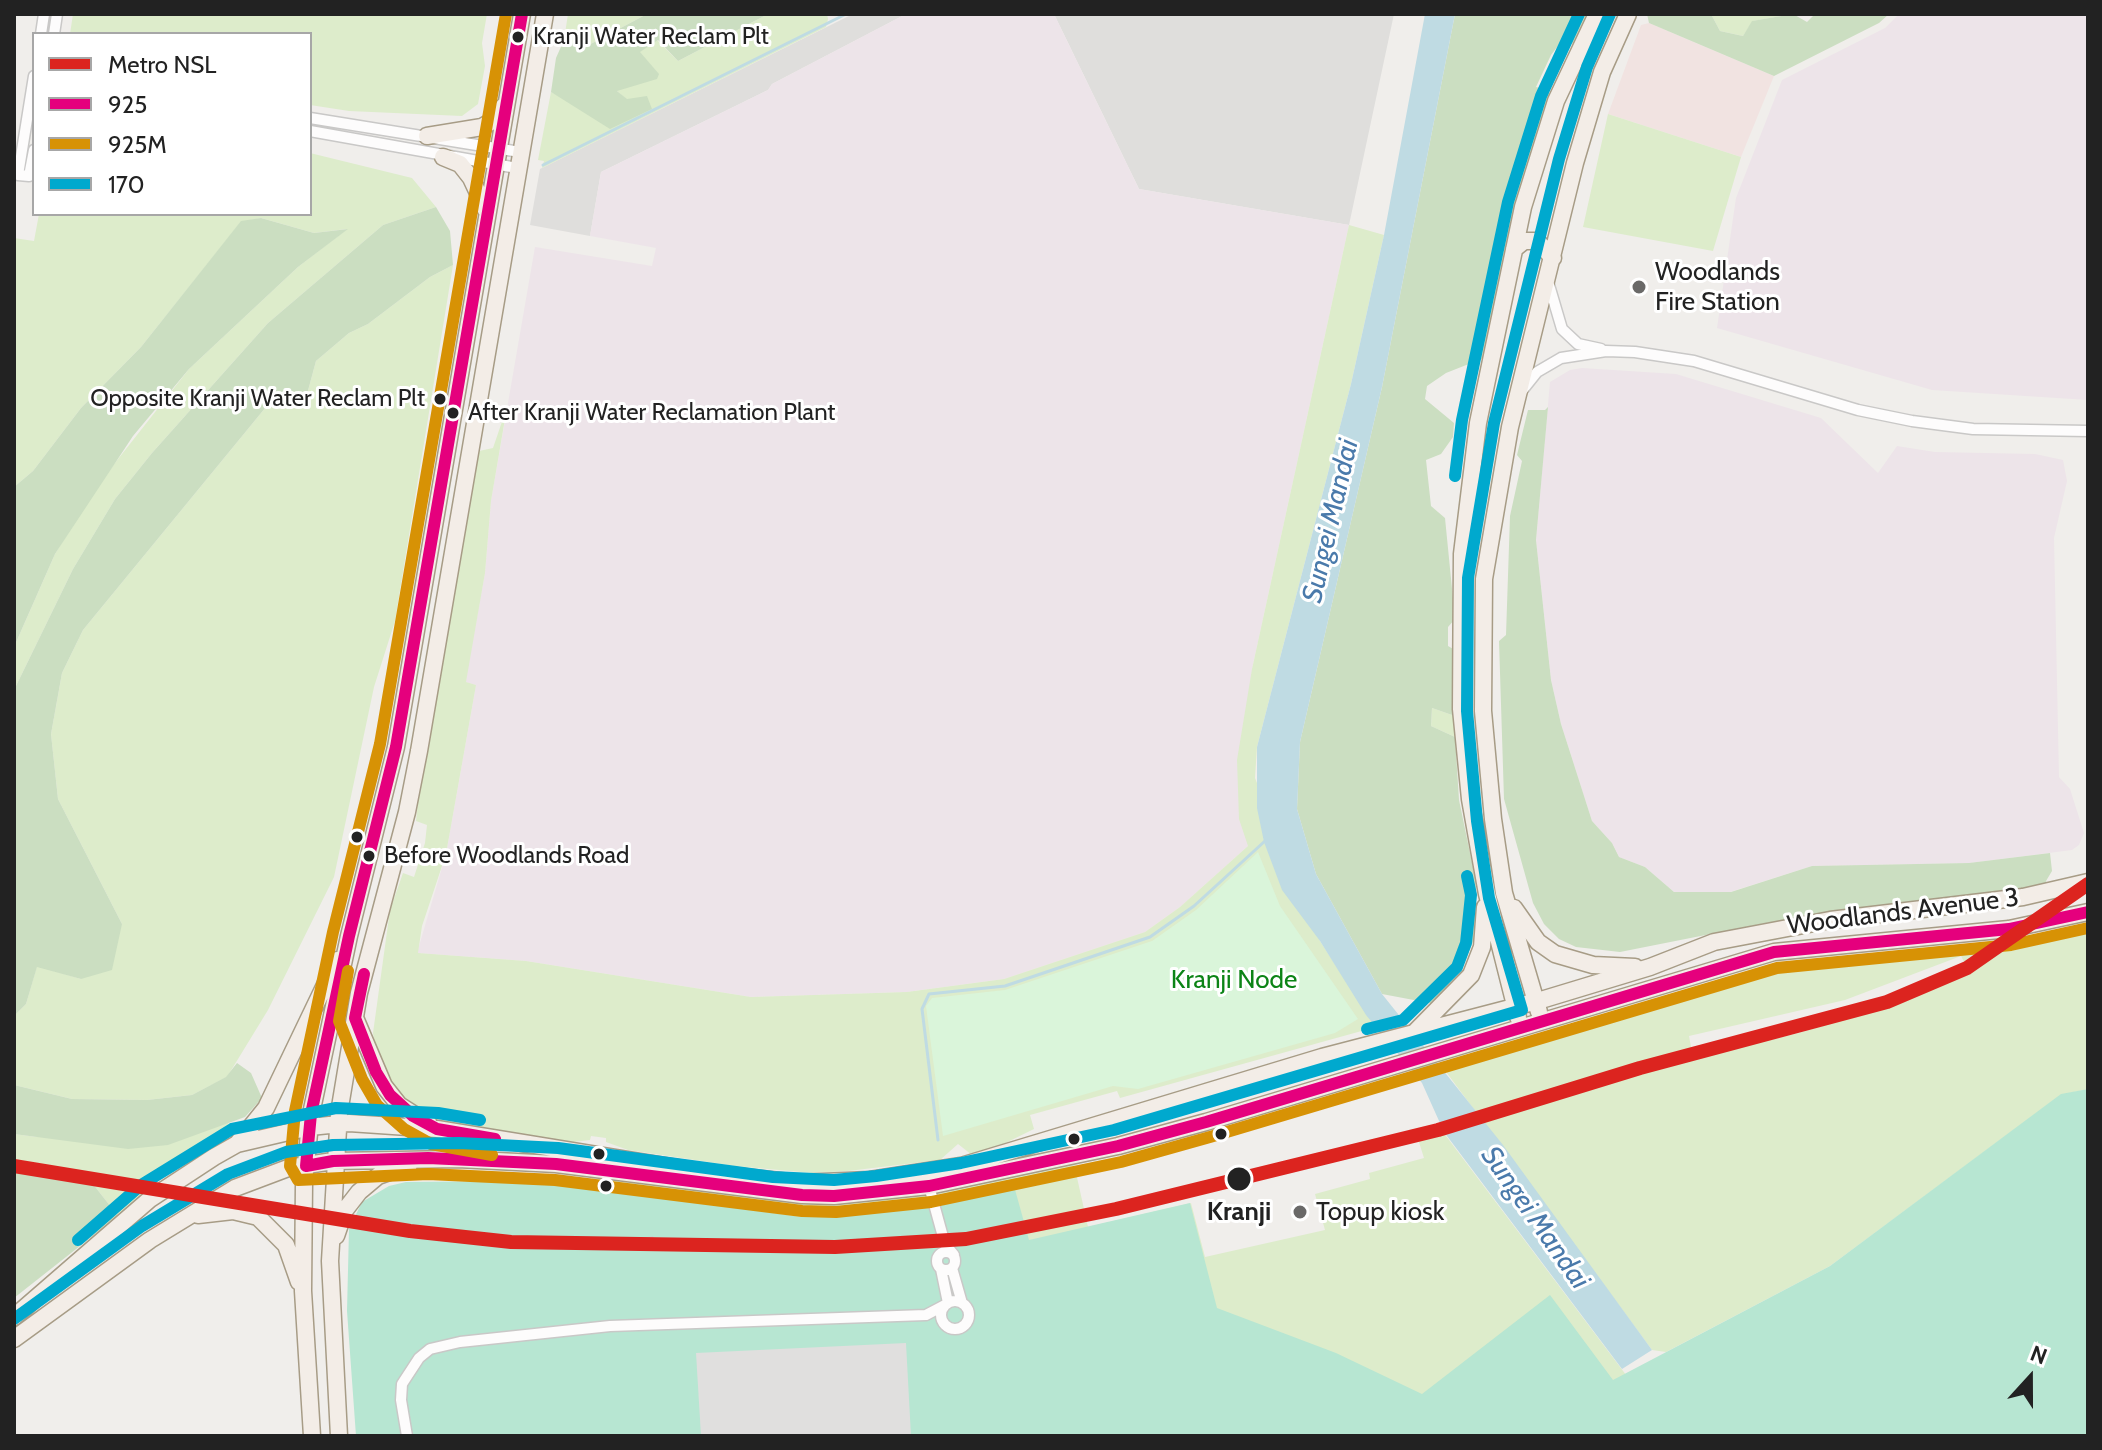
<!DOCTYPE html>
<html>
<head>
<meta charset="utf-8">
<style>
	body { margin:0 }
	#map { position:relative; width:2102px; height:1450px; overflow:hidden; background:#f0eeeb; font-family:Cabin,sans-serif }
	canvas { display:block }
	.frame { position:absolute; inset:0; border:16px solid #222; pointer-events:none }
	.legend { position:absolute; left:32px; top:32px; width:280px; height:184px; box-sizing:border-box; background:#fff; border:2px solid #a7a7a7; margin:0; padding:10px 14px; list-style:none; font-size:24px; color:#222 }
	.legend li { display:flex; align-items:center; gap:16px; height:40px }
	.legend b { width:40px; border:2px solid #a7a7a7 }
	.north { position:absolute; left:1990px; top:1338px; width:80px; height:80px; -webkit-text-stroke:6px #fff; paint-order:stroke; rotate:21deg; font-size:22px; font-weight:700; line-height:32px; text-align:center; color:#222 }
	.north::after { content:''; display:block; margin:auto; width:28px; height:36px; background:#222; clip-path:polygon(50% 0,100% 100%,50% 72%,0 100%) }
</style>
</head>
<body>
<div id="map">
<canvas width="2102" height="1450"></canvas>
<div class="frame"></div>
<ul class="legend">
<li><b style="height:10px;background:#dc241f"></b>Metro NSL</li>
<li><b style="height:10px;background:#e5007d"></b>925</li>
<li><b style="height:10px;background:#d79205"></b>925M</li>
<li><b style="height:10px;background:#00a9ce"></b>170</li>
</ul>
<div class="north">N</div>
</div>
<script>
const context = document.querySelector('canvas').getContext('2d');
context.lineJoin = 'round';
function fill(path, color) {
  context.fillStyle = color;
  context.fill(path, 'evenodd');
}
function shape(rows) {
  const path = new Path2D();
  for (const r of rows) {
    if (r.length === 3) {
      path.moveTo(r[0] + r[2], r[1]);
      path.arc(r[0], r[1], r[2], 0, 2 * Math.PI);
      continue;
    }
    path.moveTo(r[0], r[1]);
    for (let i = 2; i < r.length; i += 2) path.lineTo(r[i], r[i + 1]);
  }
  return path;
}
function stroke(path, color, width, dash) {
  context.strokeStyle = color;
  context.lineWidth = width;
  context.lineCap = dash ? 'butt' : 'round';
  context.setLineDash(dash || []);
  context.stroke(path);
}
function drawText(font, color, halo, rows, align = 'center') {
  context.font = font + ' Cabin,sans-serif';
  context.lineWidth = 6;
  context.setLineDash([]);
  context.textBaseline = 'middle';
  context.strokeStyle = halo;
  context.fillStyle = color;
  for (const [text, x, y, turn = 0] of rows) {
    context.save();
    context.translate(x, y);
    context.rotate((+turn || 0) * Math.PI / 180);
    context.textAlign = isNaN(turn) ? turn : align;
    if (halo) context.strokeText(text, 0, 0);
    context.fillText(text, 0, 0);
    context.restore();
  }
}
fill(shape([
	[853,14,906,14,772,84,768,90,601,172,590,236,530,225,540,169],
	[1054,14,1394,14,1349,225,1139,189]
]), '#dfdedc');
fill(shape([
	[1649,23,1774,76,1741,157,1608,114,1641,25]
]), '#f1e3e1');
fill(shape([
	[906,14,1054,14,1139,189,1349,225,1252,669,1248,846,1180,907,1145,932,1004,979,907,992,751,997,526,961,417,953,446,854,476,685,465,682,485,573,491,501,535,247,652,266,656,248,590,236,601,172,768,90,772,84],
	[1899,14,2088,14,2088,400,1932,390,1717,328,1736,198,1782,80,1885,28],
	[1582,368,1676,374,1821,418,1878,473,1897,446,1935,452,2035,454,2063,460,2067,481,2054,538,2059,777,2070,789,2084,833,2079,845,2072,850,1970,863,1812,866,1730,892,1674,892,1645,867,1619,857,1612,843,1592,821,1561,724,1551,680,1536,540,1550,382,1570,370]
]), '#ede4e9');
fill(shape([
	[73,14,487,14,482,43,485,66,478,104,462,116,349,111,310,105,310,34,70,34],
	[568,14,647,14,585,47,564,40],
	[768,14,827,14,828,19,826,27,542,168,544,161,538,160,551,92,569,101,627,100,616,90,658,74,639,52,657,40,678,61],
	[1711,14,1793,14,1753,21,1743,36,1720,31],
	[1608,114,1741,157,1713,251,1583,227],
	[310,153,412,178,436,207,383,225,268,323,152,453,115,499,73,569,14,690,14,647,55,554,96,487,189,369,298,267,347,229,314,233,261,218,241,222,141,347,81,408,33,471,14,487,14,238,34,241,39,214,310,214],
	[1349,225,1384,235,1351,384,1257,747,1255,778,1320,941,1376,1027,1120,1098,1117,1091,1030,1115,1034,1129,985,1153,972,1155,958,1144,940,1160,848,1171,812,1173,735,1166,628,1150,606,1142,606,1138,591,1136,590,1140,573,1142,442,1121,410,1105,397,1093,376,1055,373,1033,390,910,403,873,414,877,425,843,427,825,416,821,418,801,479,451,493,448,507,407,491,501,485,573,466,682,476,685,446,854,422,926,418,953,526,961,751,997,907,992,1004,979,1145,932,1180,907,1248,846,1239,819,1237,760,1252,669],
	[453,265,395,621,374,687,334,877,268,1010,227,1077,192,1095,147,1100,72,1099,14,1085,14,1016,26,1004,37,966,81,979,122,924,58,799,51,734,62,673,83,630,275,396,306,398,316,361,349,333,368,324,430,277],
	[1432,708,1455,716,1455,737,1431,726],
	[2088,931,2088,1089,2061,1095,1830,1266,1666,1352,1652,1350,1441,1065,1802,967,2019,946],
	[1961,956,1969,971,1888,1006,1799,1033,1693,1058,1689,1036,1845,1000],
	[228,1121,230,1130,165,1175,118,1216,93,1184,14,1172,14,1134,37,1137,198,1132],
	[1443,1132,1666,1428,1125,1436,589,1199,592,1178,779,1199,965,1186,1074,1164,1088,1227,1191,1203,1205,1257,1325,1230,1315,1194,1370,1179,1369,1173,1424,1158,1418,1139]
]), '#ddeccb');
fill(shape([
	[647,14,768,14,678,61,658,40,640,52,659,74,657,79,617,91,627,99,647,96,652,109,610,129,551,92,556,58,564,40,585,47],
	[1455,14,1593,14,1576,46,1564,38,1551,55,1536,87,1547,90,1551,97,1484,358,1446,373,1427,386,1425,399,1454,423,1453,437,1441,454,1426,460,1431,506,1445,518,1455,619,1448,627,1448,646,1455,650,1455,716,1432,708,1431,726,1455,737,1459,800,1476,882,1475,937,1464,963,1435,1004,1382,994,1316,874,1297,809,1300,742,1382,387],
	[1647,14,1711,14,1720,31,1743,36,1752,21,1793,14,1807,22,1815,14,1889,14,1879,23,1774,76,1649,23],
	[436,207,450,231,453,265,430,277,368,324,349,333,316,361,306,398,275,396,83,630,62,673,51,734,58,799,122,924,112,970,81,979,37,967,26,1004,14,1016,14,690,73,569,115,499,152,453,268,323,383,225],
	[261,218,314,233,348,229,298,267,189,369,133,436,55,554,14,647,14,487,33,471,81,408,141,347,241,221],
	[1548,407,1536,540,1551,680,1561,724,1592,821,1612,843,1619,857,1645,867,1674,892,1731,892,1812,866,1969,863,2050,853,2052,871,2046,881,2048,890,1766,923,1620,952,1576,947,1559,939,1544,924,1533,903,1504,799,1499,641,1506,635,1510,516,1522,461,1517,455,1528,410,1545,410],
	[237,1063,251,1073,262,1098,245,1117,168,1145,128,1149,14,1134,14,1085,72,1099,147,1100,192,1095,226,1077],
	[14,1172,93,1184,118,1216,14,1298]
]), '#cbdec1');
fill(shape([
	[1258,852,1280,906,1358,1019,1335,1033,1138,1089,1113,1086,943,1136,926,1006,932,998,1005,990,1152,941,1196,910]
]), '#daf5da');
fill(shape([
	[2088,1089,2088,1436,356,1436,347,1311,349,1229,362,1202,389,1186,406,1182,508,1181,584,1186,801,1217,1014,1186,1029,1240,1190,1203,1217,1308,1336,1353,1422,1394,1550,1295,1613,1380,1830,1266,2061,1094]
]), '#b7e6d2');
fill(shape([
	[906,1343,911,1436,701,1436,696,1353]
]), '#e0dfde');
fill(shape([
	[1425,14,1455,14,1382,387,1300,742,1297,809,1316,874,1382,994,1503,1145,1652,1350,1622,1369,1444,1132,1422,1083,1366,1015,1320,941,1282,890,1264,842,1257,808,1257,747,1351,384,1384,235]
]), '#bfdbe3');
stroke(shape([
	[543,165,846,14],
	[938,1140,922,1009,929,994,1005,986,1150,937,1194,906,1265,841]
]), '#bfdbe3', 3);
const street = shape([
	[41,34,44,14],
	[54,34,57,14],
	[34,76,18,175,29,176,34,150],
	[310,118,520,152],
	[310,131,517,168],
	[1549,285,1562,329,1578,344,1601,349],
	[1521,392,1537,372,1561,358,1606,351,1635,352,1694,361,1858,410,1912,421,1973,429,2088,431],
	[929,1186,945,1244,954,1255],
	[946,1261,9],
	[952,1268,962,1303],
	[941,1269,948,1303],
	[955,1315,14],
	[407,1436,401,1400,402,1384,419,1358,430,1349,460,1342,610,1326,926,1315,945,1305]
]);
const primary = shape([
	[427,136,482,127,494,120,504,106],
	[443,157,460,164,471,178,486,210],
	[1514,249,1524,241,1537,241,1553,258],
	[1514,908,1538,942,1555,954,1593,965,1635,967],
	[1539,1012,1504,893,1493,819,1483,711,1484,579,1510,427,1575,163,1602,72,1628,14],
	[1518,1017,1487,894,1470,799,1461,709,1462,554,1478,423,1523,207,1556,101,1597,14],
	[356,1020,384,1086,399,1105,429,1124],
	[1416,1031,1471,975,1482,947,1485,907],
	[237,1144,266,1108,337,960],
	[198,1215,233,1211,258,1217,286,1245,299,1282],
	[336,1236,345,1210,359,1192,378,1176,409,1165],
	[14,1317,150,1199,214,1157,237,1144,310,1127,349,1123,437,1129,707,1173,798,1183,870,1180,961,1166,1322,1057,1541,1000,1650,967,1714,942,1830,920,2023,897,2088,882],
	[14,1339,150,1240,235,1188,288,1168,333,1161,458,1159,556,1164,802,1195,834,1196,929,1186,1118,1146,1206,1122,1774,952,2009,929,2088,912],
	[312,1436,303,1291,304,1183,311,1114,349,936,396,747,522,14],
	[339,1436,330,1261,339,1113,359,993,407,812,419,751,545,14]
]);
stroke(street, '#c9c8c7', 13);
stroke(primary, '#a79c86', 19);
stroke(street, '#fdfcfc', 10);
stroke(primary, '#f3ede7', 16);
stroke(shape([
	[606,1245,664,1236]
]), '#ccc', 3, [16, 16]);
stroke(shape([
	[522,14,396,747,349,936,311,1114,306,1166,333,1161,428,1158,556,1164,802,1195,834,1196,929,1186,1118,1146,1206,1122,1774,952,2009,929,2088,912],
	[364,974,355,1018,376,1072,390,1095,413,1116,437,1129,495,1139]
]), '#e5007d', 12);
stroke(shape([
	[506,14,380,744,333,932,295,1111,290,1166,298,1180,428,1174,555,1180,802,1211,836,1212,931,1202,1121,1162,1210,1137,1777,968,2011,945,2088,928],
	[348,971,339,1021,362,1079,377,1105,404,1129,431,1144,492,1155]
]), '#d79205', 12);
stroke(shape([
	[1455,476,1462,420,1508,202,1541,96,1579,14],
	[1367,1029,1403,1020,1457,967,1466,943,1471,895,1467,876],
	[78,1240,141,1185,232,1129,336,1108,438,1113,480,1120],
	[14,1319,142,1226,228,1174,286,1152,333,1145,459,1143,558,1148,773,1177,834,1180,876,1176,961,1163,1114,1130,1522,1010,1489,898,1477,821,1467,711,1468,578,1494,423,1559,159,1587,67,1610,14]
]), '#00a9ce', 12);
stroke(shape([
	[14,1166,410,1231,511,1242,835,1247,966,1239,1116,1209,1438,1130,1640,1068,1887,1002,1967,968,2088,884]
]), '#dc241f', 14);
for (const [x, y, r, color] of [
	[518,37,7,"#222"],
	[1639,287,8,"#6a6968"],
	[440,399,7,"#222"],
	[453,413,7,"#222"],
	[357,837,7,"#222"],
	[369,856,7,"#222"],
	[1221,1134,7,"#222"],
	[1074,1139,7,"#222"],
	[599,1154,7,"#222"],
	[1239,1179,13,"#222"],
	[606,1186,7,"#222"],
	[1300,1212,8,"#6a6968"]
]) {
  const dot = new Path2D();
  dot.arc(x, y, r, 0, 2 * Math.PI);
  context.fillStyle = color;
  context.fill(dot);
  stroke(dot, '#fff', 3);
}
drawText('24px', '#222', '#fff', [
	["Kranji Water Reclam Plt",533,37],
	["Opposite Kranji Water Reclam Plt",425,399,"right"],
	["After Kranji Water Reclamation Plant",468,413],
	["Before Woodlands Road",384,856]
], 'left');
drawText('26px', '#222', '#fff', [
	["Woodlands",1655,272],
	["Fire Station",1655,302],
	["Topup kiosk",1316,1212]
], 'left');
drawText('26px', '#222', '#fff', [
	["Woodlands Avenue 3",1903,912,-7]
]);
drawText('26px', '#0c8416', '#fff', [
	["Kranji Node",1234,980]
]);
drawText('bold 26px', '#222', '#fff', [
	["Kranji",1239,1212]
]);
drawText('italic 28px', '#4a7aab', '#fff', [
	["Sungei Mandai",1331,521,-77],
	["Sungei Mandai",1535,1218,55]
]);
</script>
</body>
</html>
